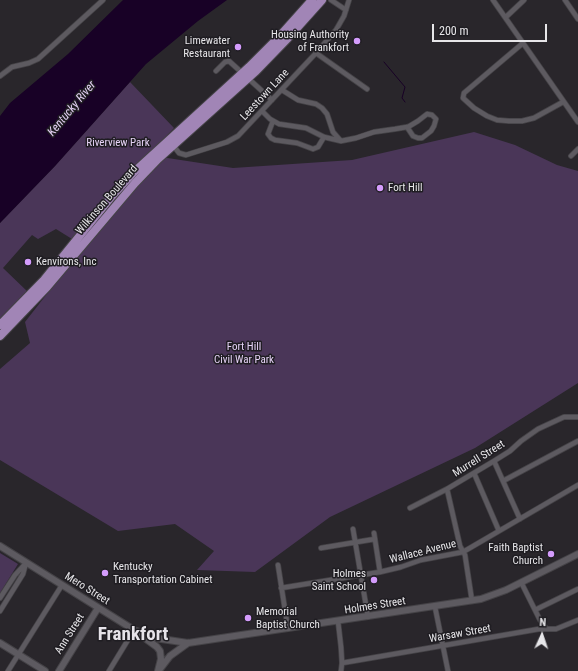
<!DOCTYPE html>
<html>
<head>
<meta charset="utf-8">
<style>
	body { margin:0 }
	#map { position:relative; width:578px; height:671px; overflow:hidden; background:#29262b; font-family:"Roboto Condensed",sans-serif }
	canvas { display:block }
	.north { position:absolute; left:522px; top:615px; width:40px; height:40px; -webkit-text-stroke:3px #1f1d22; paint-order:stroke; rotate:3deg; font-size:11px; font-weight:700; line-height:16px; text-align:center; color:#e7e6e9 }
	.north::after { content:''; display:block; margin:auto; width:14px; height:18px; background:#e7e6e9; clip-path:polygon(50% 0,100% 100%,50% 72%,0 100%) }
	.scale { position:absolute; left:432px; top:24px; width:115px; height:18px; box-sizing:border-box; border:2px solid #e7e6e9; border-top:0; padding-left:5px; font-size:12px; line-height:14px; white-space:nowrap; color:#e7e6e9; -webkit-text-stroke:3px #1f1d22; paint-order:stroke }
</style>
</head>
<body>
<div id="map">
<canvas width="578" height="671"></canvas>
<div class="north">N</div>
<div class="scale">200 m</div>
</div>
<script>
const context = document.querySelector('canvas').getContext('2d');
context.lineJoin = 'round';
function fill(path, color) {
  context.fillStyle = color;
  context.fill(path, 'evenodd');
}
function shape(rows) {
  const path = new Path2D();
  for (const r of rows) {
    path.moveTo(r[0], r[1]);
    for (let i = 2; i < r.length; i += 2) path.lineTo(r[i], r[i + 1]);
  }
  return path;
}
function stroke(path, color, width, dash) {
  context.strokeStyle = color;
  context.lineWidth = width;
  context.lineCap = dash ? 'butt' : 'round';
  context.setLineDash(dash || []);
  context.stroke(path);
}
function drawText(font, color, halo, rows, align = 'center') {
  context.font = font + ' "Roboto Condensed",sans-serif';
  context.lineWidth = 3;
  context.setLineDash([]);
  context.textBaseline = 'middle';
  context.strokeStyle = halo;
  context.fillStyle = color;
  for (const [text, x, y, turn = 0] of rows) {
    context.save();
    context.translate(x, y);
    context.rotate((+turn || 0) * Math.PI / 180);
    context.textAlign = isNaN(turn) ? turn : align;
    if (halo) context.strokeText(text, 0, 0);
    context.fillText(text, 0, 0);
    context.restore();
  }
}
fill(shape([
	[130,82,174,128,72,239,56,229,38,239,32,235,3,268,29,293,0,322,0,223,55,166],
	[474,132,515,145,557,165,578,171,578,383,475,448,330,517,255,572,197,570,214,551,175,524,118,531,0,460,0,369,30,343,25,322,124,195,161,157,233,168,352,160],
	[0,553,18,564,0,593]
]), '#4a3658');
fill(shape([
	[123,0,227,0,198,21,146,64,55,166,0,223,0,116,10,103,68,54]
]), '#180126');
stroke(shape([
	[384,62,405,87,402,98,405,102]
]), '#180126', 1);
const minor = shape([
	[331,0,346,10],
	[493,0,578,122],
	[565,0,578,19],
	[506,17,524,0],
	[523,43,464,93,463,98,474,108,487,116,497,120,509,121,522,121,534,118,563,102],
	[316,53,367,89],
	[216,71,225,62,229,61,272,100],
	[0,76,12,67,29,63,38,59,103,0],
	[282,90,298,100,316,104,322,108,327,114,333,132,340,140],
	[262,111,270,119,279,124,306,128,324,137,341,141,356,138,374,132,395,129,407,127,408,127,418,121,427,114,432,115,436,119,434,126,431,131,422,138,418,138,413,136,407,127],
	[273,121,268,134,271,138,275,140,297,143,313,149,318,147,324,137],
	[172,144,179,153,186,155,227,142,238,136,316,53,336,30,344,16,349,0],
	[571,156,578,149],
	[494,461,520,519],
	[474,473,499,531],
	[503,481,578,441],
	[447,489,460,546,465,555,472,601],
	[410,508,447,489,494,461,510,451,521,441,538,429,564,417,578,417],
	[353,529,368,617],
	[374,533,380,572],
	[321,548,375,539],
	[278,565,288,629],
	[521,582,540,620,546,628],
	[281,588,380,572,401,567,421,560,463,552,578,485],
	[0,598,15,575,26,563],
	[435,607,448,671],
	[535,610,578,589],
	[0,611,23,574,26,563],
	[338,621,341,647,342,663,341,671],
	[342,663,539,629,556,629,578,620],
	[8,671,62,585],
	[109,671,134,630]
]);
const secondary = shape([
	[0,546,134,630,155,638,188,643,481,599,506,590,578,554],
	[142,636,157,647,160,651,161,659,158,671],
	[0,643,45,671],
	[160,669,170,656,188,643],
	[59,671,98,608]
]);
const trunk = shape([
	[0,325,44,280,112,196,133,173,249,67,279,37,312,0],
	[0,336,47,287,135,183,158,159,256,71,287,39,322,0]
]);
stroke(minor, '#454347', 6);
stroke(secondary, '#454347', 8);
stroke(trunk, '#454347', 10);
stroke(minor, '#5d5a60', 4.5);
stroke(secondary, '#5d5a60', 6);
stroke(trunk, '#a185b6', 8);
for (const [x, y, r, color] of [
	[357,41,4,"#d49cfc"],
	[238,47,4,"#d49cfc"],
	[380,188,4,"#d49cfc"],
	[28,262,4,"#d49cfc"],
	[551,554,4,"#d49cfc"],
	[105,573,4,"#d49cfc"],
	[374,580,4,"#d49cfc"],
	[248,618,4,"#d49cfc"]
]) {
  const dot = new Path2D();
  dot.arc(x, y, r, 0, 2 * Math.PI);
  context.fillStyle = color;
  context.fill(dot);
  stroke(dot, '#1f1d22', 1.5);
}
drawText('11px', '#e7e6e9', '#1f1d22', [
	["Housing Authority",349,35],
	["of Frankfort",349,48],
	["Limewater",230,41],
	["Restaurant",230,54],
	["Fort Hill",388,188,"left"],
	["Kenvirons, Inc",36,262,"left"],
	["Faith Baptist",543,548],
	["Church",543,561],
	["Kentucky",113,567,"left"],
	["Transportation Cabinet",113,580,"left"],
	["Holmes",366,574],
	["Saint School",366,587],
	["Memorial",256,612,"left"],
	["Baptist Church",256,625,"left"]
], 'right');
drawText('11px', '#e7e6e9', '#1f1d22', [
	["Leestown Lane",265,95,-47],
	["Wilkinson Boulevard",107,200,-49],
	["Murrell Street",479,459,-32],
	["Wallace Avenue",423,552,-14],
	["Mero Street",87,589,32],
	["Holmes Street",375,606,-9],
	["Ann Street",70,634,-58],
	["Warsaw Street",460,634,-10]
]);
drawText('11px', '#e5d2f5', '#1f1d22', [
	["Riverview Park",118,143],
	["Fort Hill",244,347],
	["Civil War Park",244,360]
]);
drawText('italic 12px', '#e3d0f3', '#1f1d22', [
	["Kentucky River",72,109,-50]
]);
drawText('bold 19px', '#e6e3e9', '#1f1d22', [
	["Frankfort",133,635]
]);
</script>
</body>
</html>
